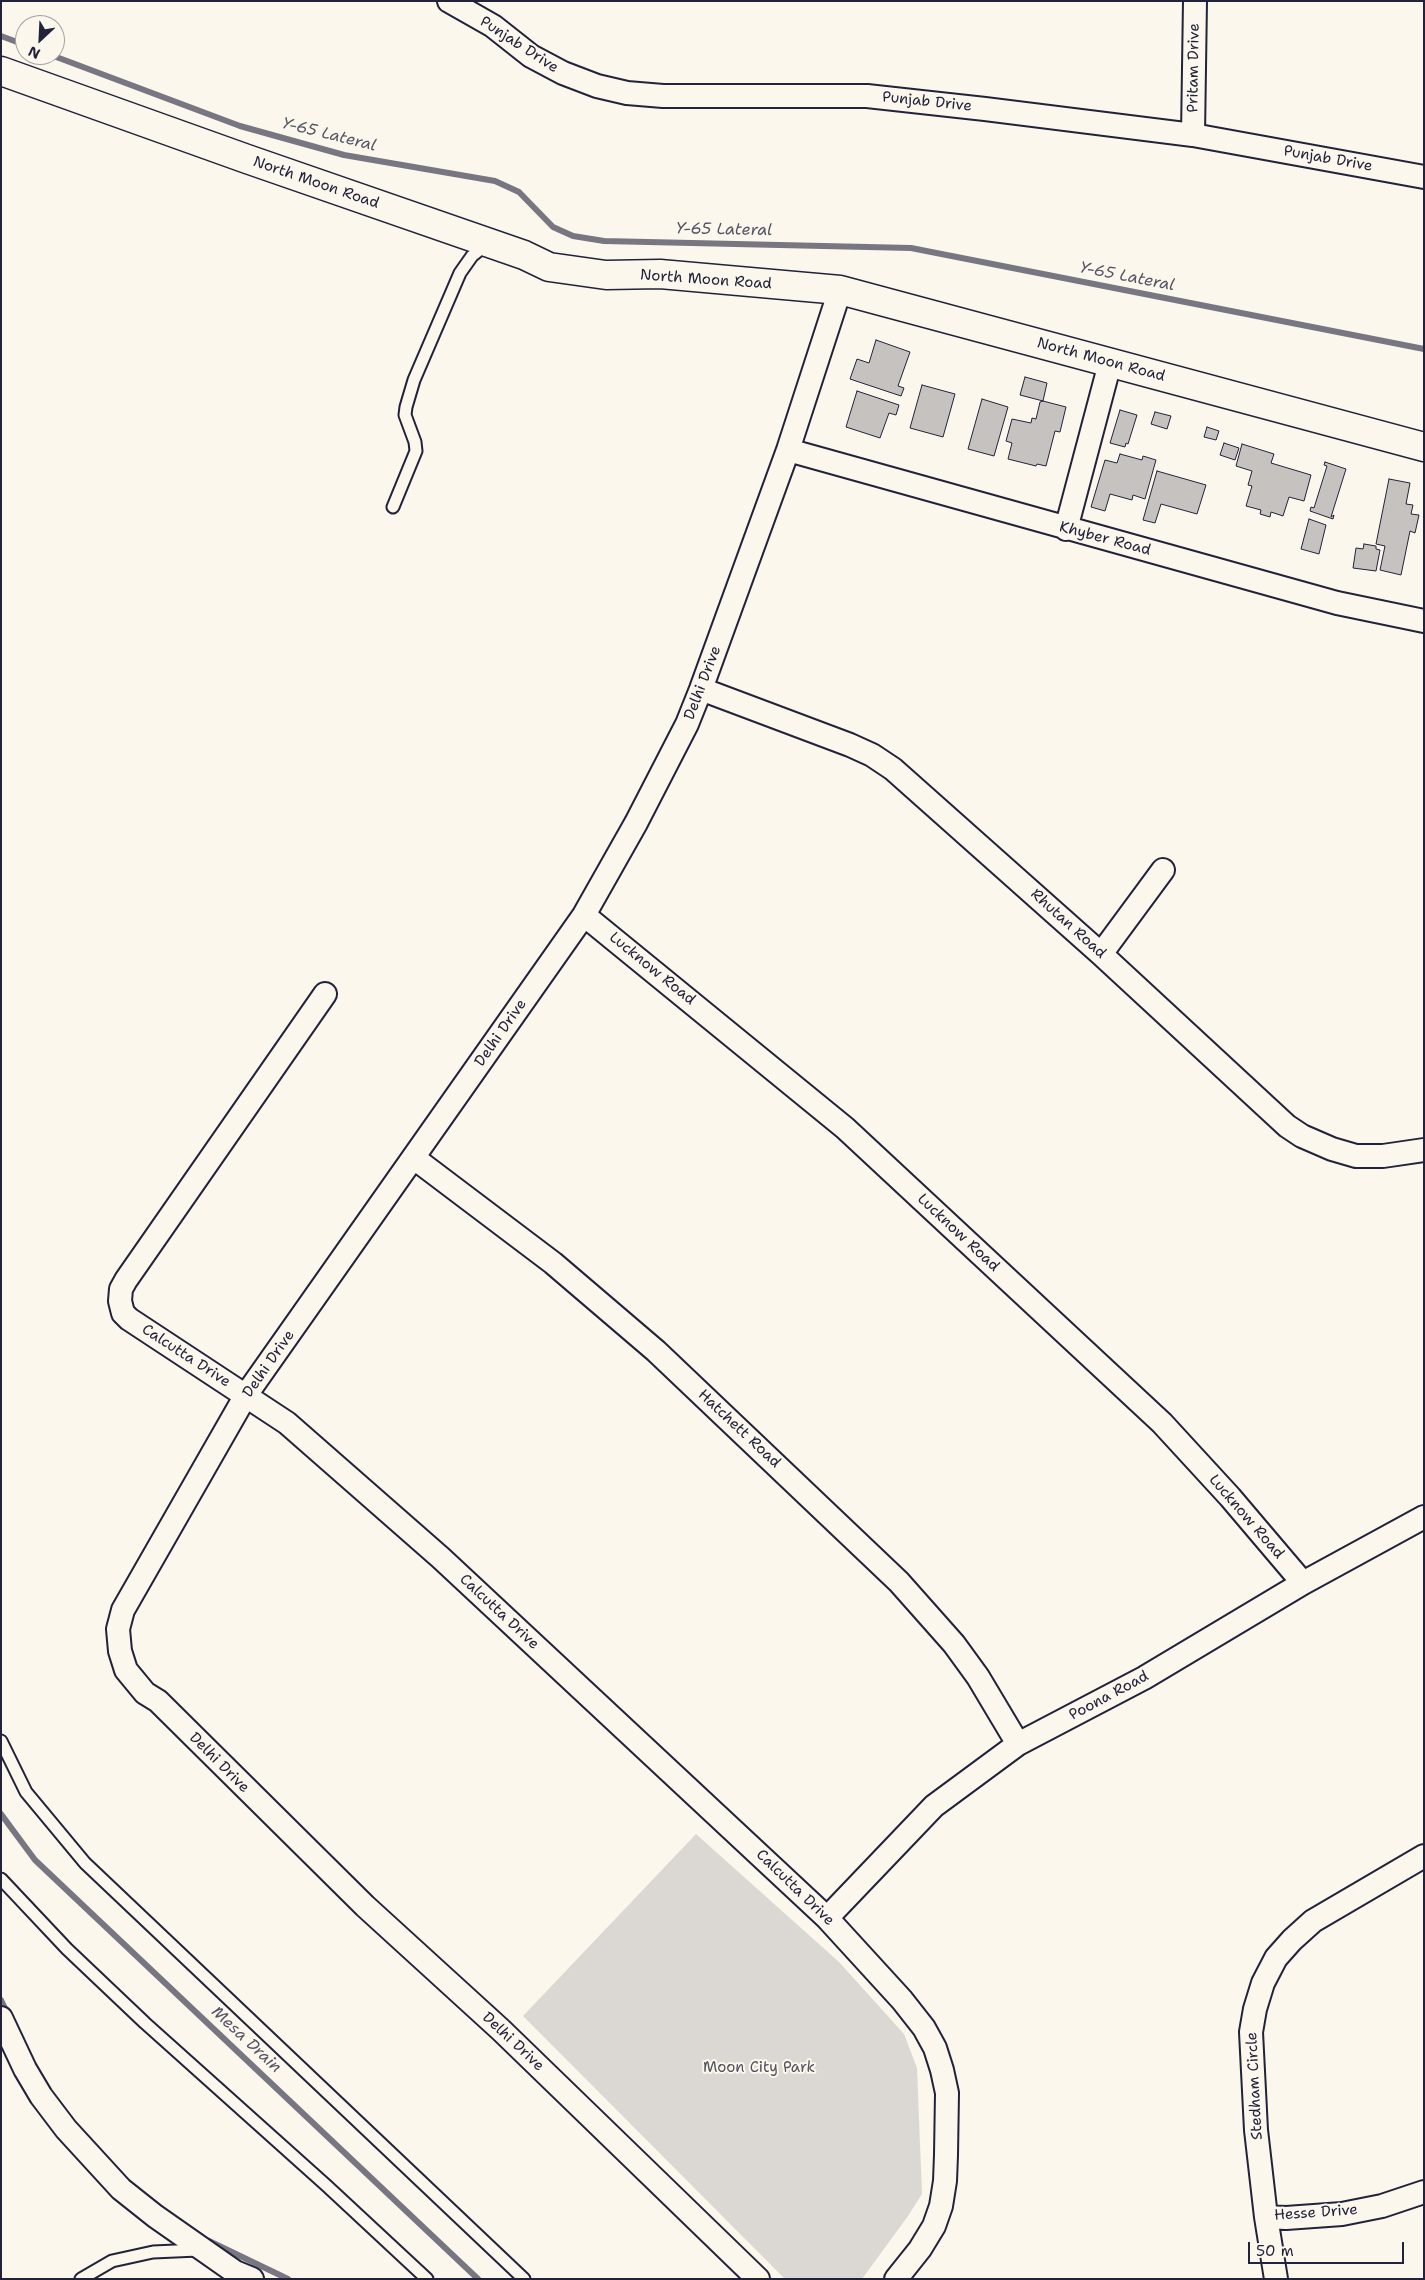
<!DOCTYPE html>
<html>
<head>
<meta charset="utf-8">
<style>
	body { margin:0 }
	#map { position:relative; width:1425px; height:2280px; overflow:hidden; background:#fbf7ec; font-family:"Shantell Sans",sans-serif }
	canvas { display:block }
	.frame { position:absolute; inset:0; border:2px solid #22223b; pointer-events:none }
	.north { position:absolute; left:15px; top:15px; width:50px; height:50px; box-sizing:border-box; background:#fbf7ec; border:1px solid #a4a2a5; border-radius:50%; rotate:205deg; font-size:14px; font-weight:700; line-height:20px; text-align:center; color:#22223b }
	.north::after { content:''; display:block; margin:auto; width:18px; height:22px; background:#22223b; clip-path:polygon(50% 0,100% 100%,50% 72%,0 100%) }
	.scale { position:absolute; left:1248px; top:2242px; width:156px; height:22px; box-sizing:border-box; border:2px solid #22223b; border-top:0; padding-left:6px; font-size:15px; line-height:18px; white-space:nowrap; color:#22223b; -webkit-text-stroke:4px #fbf7ec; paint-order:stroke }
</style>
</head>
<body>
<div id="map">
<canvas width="1425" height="2280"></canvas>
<div class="frame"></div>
<div class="north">N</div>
<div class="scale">50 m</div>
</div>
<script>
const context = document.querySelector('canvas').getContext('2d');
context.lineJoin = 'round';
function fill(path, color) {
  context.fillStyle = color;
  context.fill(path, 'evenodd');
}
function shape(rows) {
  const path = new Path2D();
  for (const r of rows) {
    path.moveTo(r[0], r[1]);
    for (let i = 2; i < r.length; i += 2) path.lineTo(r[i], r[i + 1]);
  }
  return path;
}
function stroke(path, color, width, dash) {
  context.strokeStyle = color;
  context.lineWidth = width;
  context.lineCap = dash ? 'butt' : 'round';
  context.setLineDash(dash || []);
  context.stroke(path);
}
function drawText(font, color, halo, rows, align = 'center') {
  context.font = font + ' "Shantell Sans",sans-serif';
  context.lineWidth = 4;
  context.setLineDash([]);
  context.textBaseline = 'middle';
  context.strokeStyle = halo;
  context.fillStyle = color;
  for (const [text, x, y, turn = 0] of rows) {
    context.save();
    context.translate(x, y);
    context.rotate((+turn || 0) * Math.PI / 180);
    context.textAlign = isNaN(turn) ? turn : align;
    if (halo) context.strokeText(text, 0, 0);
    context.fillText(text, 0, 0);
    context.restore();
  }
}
fill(shape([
	[696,1834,839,1962,904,2034,917,2068,922,2194,908,2216,862,2279,785,2279,523,2016]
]), '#dbd8d3');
stroke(shape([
	[1,36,25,45],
	[51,55,240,126,344,155,495,181,519,192,553,227,573,236,604,241,911,248,1424,349],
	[1,1814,35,1860,478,2279],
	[1,2000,8,2015],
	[209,2241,288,2279]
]), '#787681', 6);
const building = shape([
	[876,340,910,352,898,386,904,388,901,396,850,379,857,359,869,363,876,340],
	[1025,377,1047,383,1043,401,1020,395,1025,377],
	[922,385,955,394,943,437,910,428,922,385],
	[857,391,899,405,896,415,889,413,880,438,846,427,857,391],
	[982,399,1008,407,994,456,968,449,982,399],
	[1043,401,1066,407,1060,432,1055,431,1046,466,1037,464,1036,466,1008,459,1012,443,1006,441,1012,419,1031,423,1032,418,1036,419,1040,402,1043,401],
	[1120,410,1137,415,1128,444,1126,443,1125,447,1110,443,1120,410],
	[1155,412,1171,416,1167,429,1151,424,1155,412],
	[1207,427,1219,431,1216,440,1204,437,1207,427],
	[1224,443,1239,448,1235,460,1220,455,1224,443],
	[1242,444,1274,454,1271,463,1311,475,1304,501,1289,497,1283,516,1271,512,1270,517,1260,514,1261,510,1246,506,1252,486,1248,485,1252,471,1236,466,1242,444],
	[1120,454,1142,460,1143,456,1156,460,1145,499,1133,495,1132,500,1110,494,1105,511,1091,507,1105,460,1117,463,1120,454],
	[1325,462,1346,469,1331,517,1334,515,1333,519,1310,511,1311,507,1314,508,1327,466,1324,465,1325,462],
	[1157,471,1206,485,1197,514,1161,504,1155,523,1143,520,1157,471],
	[1389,479,1410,483,1406,504,1413,505,1411,514,1419,515,1415,533,1410,531,1401,575,1380,570,1385,546,1376,544,1389,479],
	[1309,519,1326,525,1319,554,1301,549,1309,519],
	[1364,544,1376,546,1376,549,1380,550,1376,571,1353,568,1356,548,1363,549,1364,544]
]);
fill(building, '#c6c2c0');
stroke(building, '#22223b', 1);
const lane = shape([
	[393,507,416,451,415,442,405,415,406,407,414,380,460,273,472,256,487,244],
	[1,1741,26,1792,85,1863,524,2279],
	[1,1879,67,1949,145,2023,327,2186,427,2279],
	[81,2279,112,2261,153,2252,198,2250]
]);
const street = shape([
	[449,1,493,26,531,56,563,73,597,86,627,93,663,96,867,96,985,109,1193,135,1424,177],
	[1193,135,1195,1],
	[788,450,1337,603,1424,621],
	[1066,529,1110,363],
	[701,689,850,745,872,755,893,769,1101,954,1287,1126,1302,1136,1332,1149,1356,1156,1383,1156,1424,1150],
	[584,915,845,1128,1162,1423,1230,1497,1303,1583],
	[1101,954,1163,870],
	[325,994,126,1280,121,1289,120,1301,123,1313,129,1319,287,1423,441,1558,827,1918,902,2000,924,2028,935,2048,942,2070,947,2093,946,2155,945,2181,941,2206,934,2226,920,2249,896,2279],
	[414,1158,553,1263,656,1351,899,1582,954,1644,978,1677,1018,1744],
	[827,1918,934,1806,1018,1744,1144,1678,1303,1583,1424,1517],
	[1,2018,25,2069,41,2096,66,2129,121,2189,155,2216,235,2272,252,2279],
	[1266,2217,1286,2218,1342,2214,1382,2206,1424,2192],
	[758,2279,501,2030,365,1906,158,1701,145,1693,126,1670,120,1651,118,1629,123,1610,246,1395,584,915,636,823,687,724,701,689,788,450,840,290],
	[1276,2279,1266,2217,1256,2130,1251,2032,1255,2009,1263,1983,1276,1958,1292,1940,1313,1921,1424,1856]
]);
const secondary = shape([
	[1,71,247,159,524,255,549,267,606,275,660,274,840,290,1424,447]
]);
stroke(lane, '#22223b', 15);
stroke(street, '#22223b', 26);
stroke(secondary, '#22223b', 31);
stroke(lane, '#fbf7ec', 11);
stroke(street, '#fbf7ec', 22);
stroke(secondary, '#fbf7ec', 28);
drawText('15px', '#22223b', '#fbf7ec', [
	["Punjab Drive",519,45,33],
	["Pritam Drive",1194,68,-89],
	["Punjab Drive",927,102,6],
	["Punjab Drive",1328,159,10],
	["North Moon Road",316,183,19],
	["North Moon Road",706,280,4],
	["North Moon Road",1101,360,15],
	["Khyber Road",1105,539,15],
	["Delhi Drive",703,683,-69],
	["Rhutan Road",1068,924,42],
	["Lucknow Road",652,969,39],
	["Delhi Drive",501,1033,-55],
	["Lucknow Road",958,1233,43],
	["Calcutta Drive",186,1356,33],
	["Delhi Drive",269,1364,-55],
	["Hatchett Road",739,1429,43],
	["Lucknow Road",1246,1517,49],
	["Calcutta Drive",499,1612,43],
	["Poona Road",1109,1696,-28],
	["Delhi Drive",219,1763,45],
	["Calcutta Drive",795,1888,44],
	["Delhi Drive",513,2042,43],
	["Stedham Circle",1255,2086,-93],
	["Hesse Drive",1316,2213,-4]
]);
drawText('15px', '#505061', '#fbf7ec', [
	["Moon City Park",759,2068]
]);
drawText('italic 16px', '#545364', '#fbf7ec', [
	["Y-65 Lateral",329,135,14],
	["Y-65 Lateral",724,230,1],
	["Y-65 Lateral",1127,277,11],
	["Mesa Drain",246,2040,43]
]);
</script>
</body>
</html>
